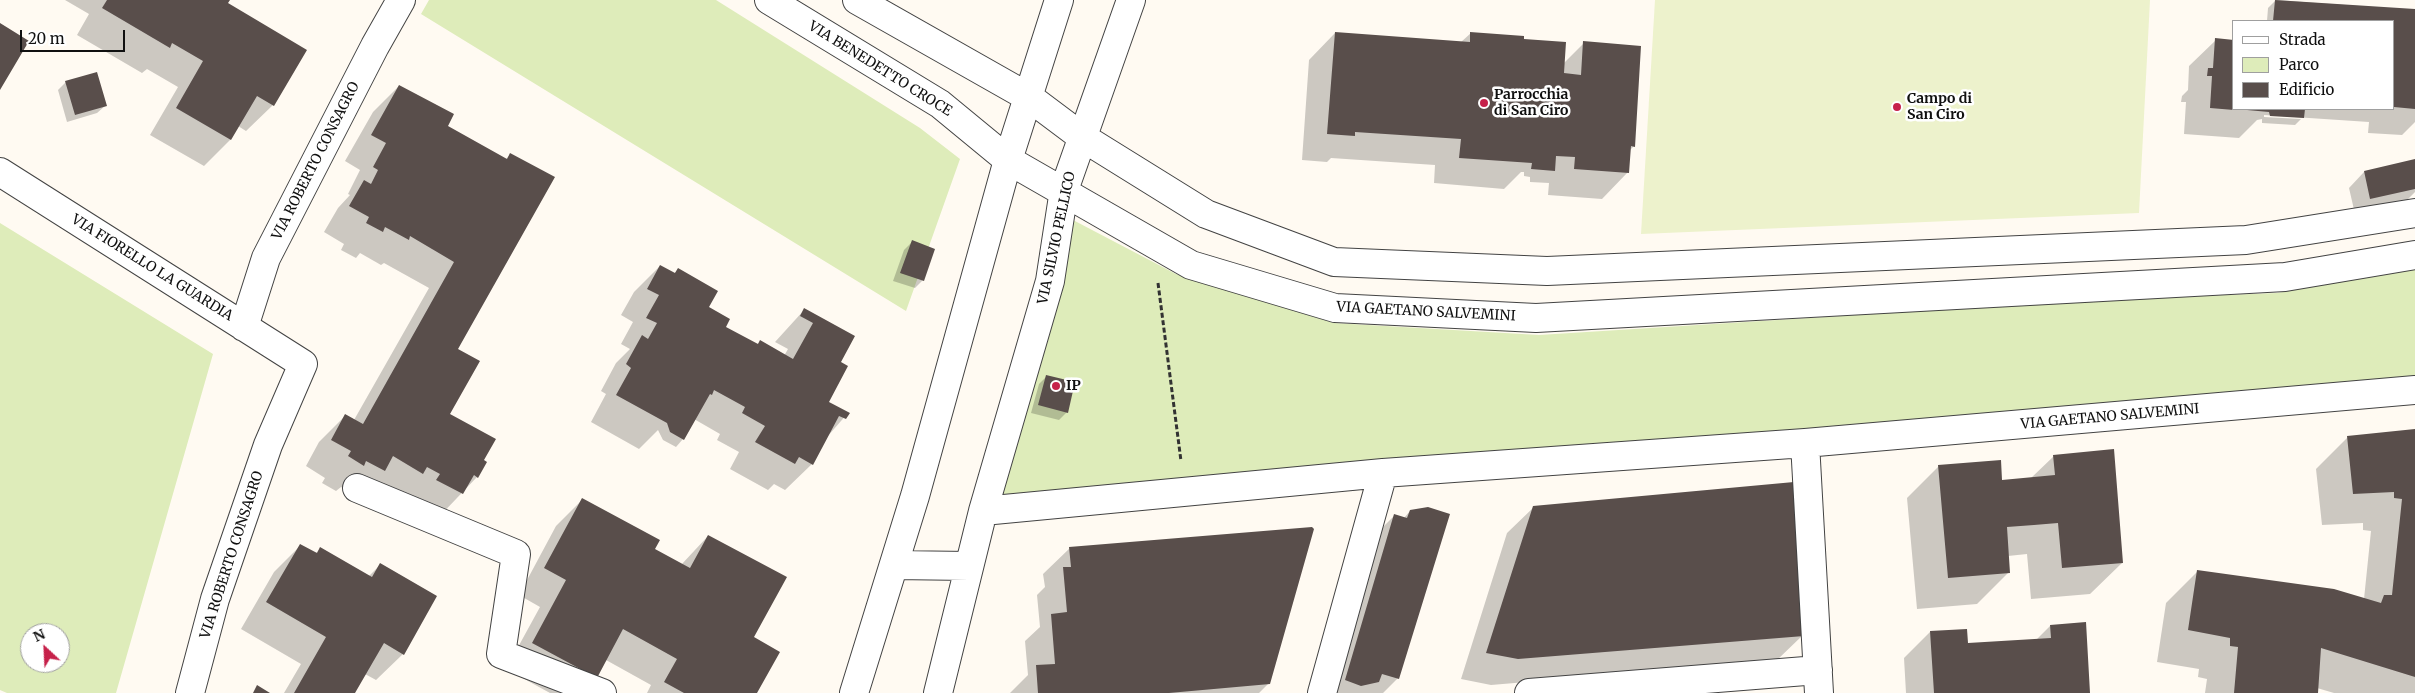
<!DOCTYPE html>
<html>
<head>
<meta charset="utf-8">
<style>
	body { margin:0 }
	#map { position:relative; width:2415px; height:693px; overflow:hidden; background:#fffaf2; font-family:Merriweather,serif }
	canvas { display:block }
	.legend { position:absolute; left:2232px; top:20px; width:162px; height:90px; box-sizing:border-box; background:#fff; border:1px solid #9f9f9f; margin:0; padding:6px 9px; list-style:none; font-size:15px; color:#101010 }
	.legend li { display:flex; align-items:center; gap:10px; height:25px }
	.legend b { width:25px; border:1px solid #9f9f9f }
	.north { position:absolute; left:20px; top:623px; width:50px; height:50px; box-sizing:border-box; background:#fff; border:1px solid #9f9f9f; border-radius:50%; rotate:335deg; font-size:14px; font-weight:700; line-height:20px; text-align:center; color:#101010 }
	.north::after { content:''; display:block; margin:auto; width:18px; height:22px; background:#c6214a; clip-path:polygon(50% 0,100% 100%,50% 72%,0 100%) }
	.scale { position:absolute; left:20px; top:30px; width:105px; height:22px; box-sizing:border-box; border:2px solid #101010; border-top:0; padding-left:6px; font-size:15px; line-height:18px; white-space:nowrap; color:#101010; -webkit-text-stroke:4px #fff; paint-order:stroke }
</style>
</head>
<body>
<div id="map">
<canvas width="2415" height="693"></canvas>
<ul class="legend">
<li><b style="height:6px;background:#fff"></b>Strada</li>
<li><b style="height:14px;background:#deecba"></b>Parco</li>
<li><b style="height:14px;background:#594e4b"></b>Edificio</li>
</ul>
<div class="north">N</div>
<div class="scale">20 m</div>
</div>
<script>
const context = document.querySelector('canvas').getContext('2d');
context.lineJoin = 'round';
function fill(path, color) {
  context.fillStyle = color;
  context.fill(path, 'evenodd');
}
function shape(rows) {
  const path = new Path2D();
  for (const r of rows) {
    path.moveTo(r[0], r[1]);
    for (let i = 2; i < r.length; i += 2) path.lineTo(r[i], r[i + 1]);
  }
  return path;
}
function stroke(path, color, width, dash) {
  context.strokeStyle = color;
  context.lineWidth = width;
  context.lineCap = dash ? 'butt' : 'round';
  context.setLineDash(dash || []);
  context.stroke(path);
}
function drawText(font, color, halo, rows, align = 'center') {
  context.font = font + ' Merriweather,serif';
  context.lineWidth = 5;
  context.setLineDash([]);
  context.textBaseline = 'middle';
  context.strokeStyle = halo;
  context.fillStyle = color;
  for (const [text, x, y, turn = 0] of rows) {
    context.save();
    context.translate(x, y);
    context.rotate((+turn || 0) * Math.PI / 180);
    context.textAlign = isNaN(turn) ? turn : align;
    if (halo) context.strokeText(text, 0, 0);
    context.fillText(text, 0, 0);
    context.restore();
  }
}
fill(shape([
	[429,0,716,0,920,128,960,159,906,311,421,14],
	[1073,220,1176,274,1334,323,1539,335,2095,300,2277,293,2415,268,2415,378,1000,498],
	[0,223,213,354,116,693,7,693,0,690],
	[30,633,60,633,60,663,30,663]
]), '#deecba');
fill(shape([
	[1655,0,2150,0,2139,213,1641,234]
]), '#edf2cc');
fill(shape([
	[65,0,228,0,226,4,273,105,246,131,238,126,230,140,204,166,150,135,178,87,147,69,142,73,77,35,89,14],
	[2276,0,2415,10,2415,122,2402,135,2368,133,2369,122,2264,115,2264,117,2301,119,2295,125,2262,123,2262,119,2257,120,2239,138,2184,134,2186,102,2181,102,2182,96,2188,90,2189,66,2216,40,2234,109,2394,109,2394,21,2267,21,2268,8],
	[1335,33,1461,42,1471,33,1522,40,1564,63,1584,43,1634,146,1629,151,1628,172,1602,199,1548,195,1549,183,1530,182,1530,177,1524,176,1524,172,1521,172,1504,189,1434,183,1435,165,1331,158,1327,162,1302,160,1309,60],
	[66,82,105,106,97,113,67,122,58,90],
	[399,86,446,126,505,160,511,154,457,349,449,414,482,460,477,477,436,520,358,497,341,487,336,491,322,483,325,478,306,466,319,442,346,415,354,420,429,288,384,263,381,265,360,253,356,258,341,250,344,244,324,232,338,208,350,195,348,194,360,170,345,161,373,112],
	[2414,161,2415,192,2404,203,2355,214,2349,188,2364,172],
	[912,242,923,280,915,288,893,281,904,250],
	[660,266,674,274,678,269,707,308,725,327,756,345,760,342,784,356,788,349,775,342,805,309,839,363,827,402,848,413,827,437,812,464,785,490,774,484,768,490,730,469,739,452,717,440,720,434,694,419,683,439,676,447,663,440,658,430,639,449,591,422,606,394,601,391,616,363,630,349,621,344,633,322,621,315,634,292],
	[1047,376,1067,412,1059,420,1031,413,1039,384],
	[2415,430,2415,693,2334,693,2317,688,2316,693,2205,693,2207,679,2198,677,2199,669,2157,662,2166,603,2198,571,2364,599,2371,531,2363,530,2363,523,2322,525,2316,469,2348,437],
	[2054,456,2122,563,2090,594,2031,599,2027,554,2008,556,2009,572,1977,604,1917,609,1907,498,1939,466,2001,481,2031,478],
	[582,500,654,550,681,565,708,536,752,638,756,693,647,693,651,685,606,660,580,693,550,693,506,669,540,607,519,595,556,526],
	[1534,507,1803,635,1776,661,1491,685,1461,679,1507,533],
	[1410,511,1398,678,1383,693,1327,693,1373,537,1394,516,1404,518],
	[300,546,315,554,321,548,368,577,381,564,436,596,403,654,376,680,365,674,354,693,284,693,301,664,241,629,274,572],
	[1070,548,1269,683,1259,693,1010,693,1028,675,1025,641,1040,627,1037,595,1045,587,1043,574],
	[2050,626,2089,693,1906,693,1904,658,1930,632,1967,644,2036,640]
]), '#0003');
fill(shape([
	[107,0,230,0,228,3,307,50,274,106,257,96,231,140,176,108,203,61,172,43,170,48,102,8],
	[2275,0,2415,9,2415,109,2394,107,2394,21,2273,21],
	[0,23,29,41,0,90],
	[1335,32,1470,42,1470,32,1524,36,1524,39,1566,42,1564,73,1581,75,1583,41,1641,46,1635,147,1631,146,1629,173,1574,169,1575,157,1556,156,1555,171,1531,169,1532,163,1459,158,1461,139,1355,132,1355,136,1327,134],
	[2215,38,2234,40,2234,110,2210,108,2212,76,2207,76,2208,68,2213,68],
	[97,72,107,106,75,115,65,81],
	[399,85,454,114,448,126,507,159,510,153,555,177,458,349,480,361,450,414,496,439,484,460,487,462,478,478,474,475,463,494,436,480,440,474,427,467,423,474,393,456,385,471,366,461,364,466,348,456,351,451,331,440,345,414,363,424,454,262,410,236,409,240,385,227,383,232,366,223,369,217,349,206,364,180,371,184,378,170,373,167,386,143,371,135],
	[2236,109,2305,109,2304,118,2270,116,2269,112],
	[2415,159,2415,189,2370,199,2364,171],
	[912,240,935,249,924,281,900,273],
	[660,265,675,273,678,268,718,291,709,307,730,319,726,327,758,344,760,340,793,359,813,323,800,316,804,308,855,336,841,362,848,366,829,402,850,413,846,419,839,416,813,465,799,457,795,464,755,442,765,426,742,413,745,407,714,390,712,395,710,394,684,440,670,432,667,423,616,395,631,368,626,364,642,335,648,339,657,323,646,318,659,295,647,289],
	[1046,375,1075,382,1068,413,1038,405],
	[2415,429,2415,677,2321,648,2318,693,2234,693,2238,647,2230,646,2230,638,2188,630,2197,570,2334,589,2381,603,2384,595,2392,595,2402,499,2394,498,2394,492,2353,494,2347,436],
	[2114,449,2123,563,2062,568,2058,523,2034,525,2007,527,2010,573,1948,578,1938,465,2001,460,2002,480,2055,475,2053,455],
	[1794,482,1804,636,1518,659,1486,653,1533,506],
	[582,498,660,540,655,549,690,568,708,535,787,577,754,637,780,652,757,693,684,693,664,682,677,659,623,629,597,678,532,643,566,580,544,568],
	[1428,507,1450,514,1399,679,1382,674,1379,682,1361,686,1345,680,1394,514,1407,518,1410,510],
	[1312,527,1314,529,1270,684,1169,693,1038,693,1036,665,1055,664,1051,614,1067,612,1063,567,1071,567,1069,547],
	[300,544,317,553,320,547,372,577,380,563,437,596,404,655,384,643,355,693,294,693,326,637,266,602],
	[2086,622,2090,693,1934,693,1930,631,1967,629,1968,643,2051,638,2050,625],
	[257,685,270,693,253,693]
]), '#594e4b');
const minor = shape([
	[769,0,940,104,1008,160,1191,265,1335,308,1536,318,2285,277,2415,255],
	[857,0,1030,98,1082,137,1206,214,1334,262,1547,271,2246,240,2415,213],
	[0,172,303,364,268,445,215,599,190,693],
	[244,327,266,258,375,46,401,0],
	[1805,443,1819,693],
	[357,488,516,554,501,654,602,693],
	[983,511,1383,473,1805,443,2415,390],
	[894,565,969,566],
	[854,693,915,496,1008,160,1059,0],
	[938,693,983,511,1050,281,1064,190,1131,0],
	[1322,693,1383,473],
	[1529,693,1818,670]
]);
stroke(minor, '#434343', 30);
stroke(shape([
	[1158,283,1181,461]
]), '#323232', 3, [5, 2.5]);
stroke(minor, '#fff', 28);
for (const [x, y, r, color] of [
	[1484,103,5,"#c6214a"],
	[1897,107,5,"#c6214a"],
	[1056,386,5,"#c6214a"]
]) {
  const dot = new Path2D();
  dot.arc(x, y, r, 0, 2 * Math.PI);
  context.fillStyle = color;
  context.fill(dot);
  stroke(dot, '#fff', 2);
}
drawText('14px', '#101010', '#fff', [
	["VIA BENEDETTO CROCE",880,69,32],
	["VIA ROBERTO CONSAGRO",316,161,-63],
	["VIA SILVIO PELLICO",1057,238,-78],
	["VIA FIORELLO LA GUARDIA",152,268,32],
	["VIA GAETANO SALVEMINI",1426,312,3],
	["VIA GAETANO SALVEMINI",2110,417,-5],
	["VIA ROBERTO CONSAGRO",232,555,-72]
]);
drawText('bold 14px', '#101010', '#fff', [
	["Parrocchia",1494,95],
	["di San Ciro",1494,111],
	["Campo di",1907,99],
	["San Ciro",1907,115],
	["IP",1066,386]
], 'left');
</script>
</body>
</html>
